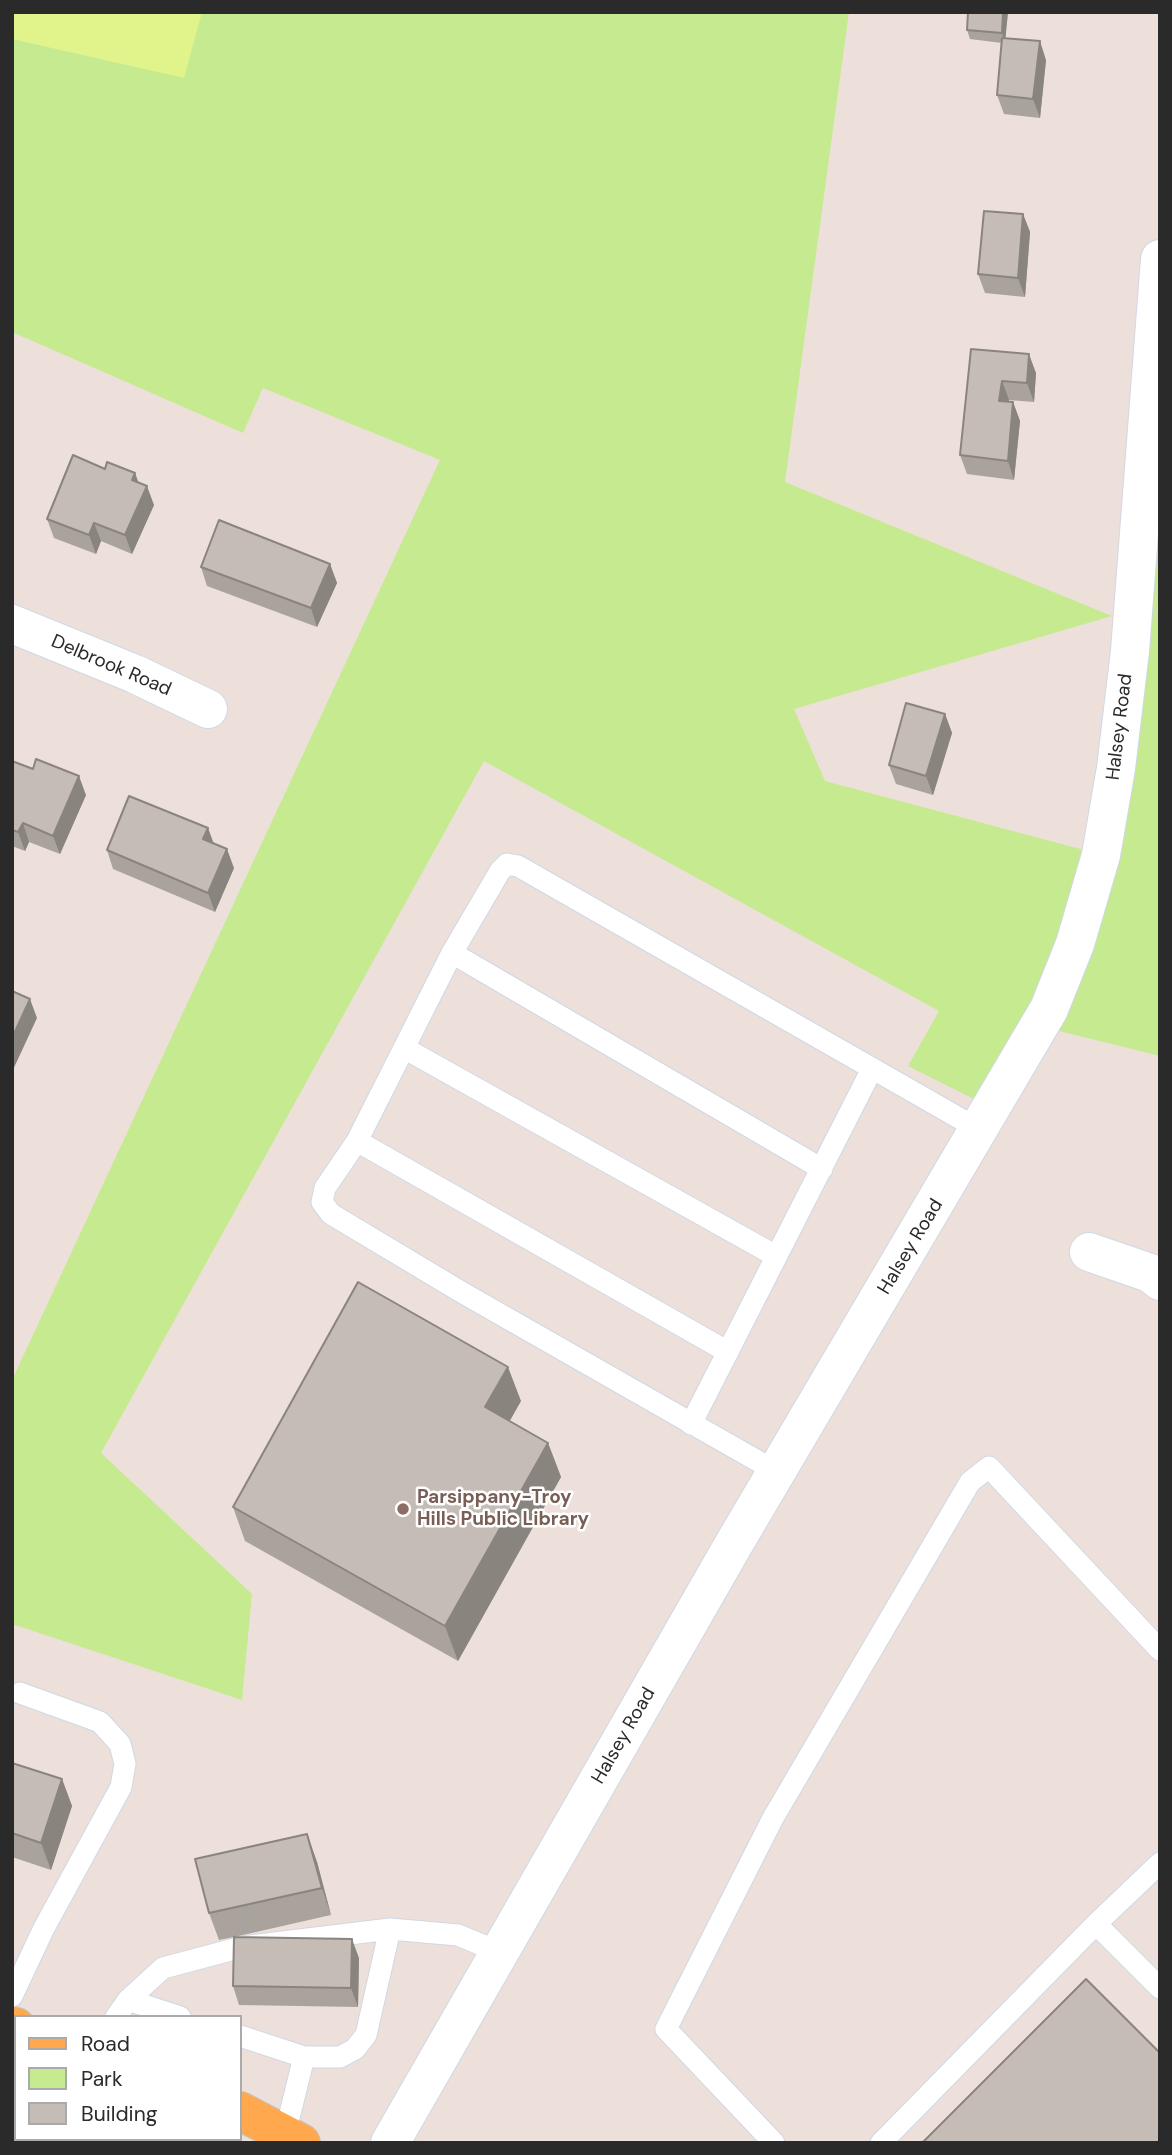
<!DOCTYPE html>
<html>
<head>
<meta charset="utf-8">
<style>
	body { margin:0 }
	#map { position:relative; width:1172px; height:2155px; overflow:hidden; background:#ede0da; font-family:"DM Sans",sans-serif }
	canvas { display:block }
	.frame { position:absolute; inset:0; border:14px solid #2a2a2a; pointer-events:none }
	.legend { position:absolute; left:14px; top:2015px; width:228px; height:126px; box-sizing:border-box; background:#fff; border:2px solid #aaa; margin:0; padding:9px 12px; list-style:none; font-size:21px; color:#2a2a2a }
	.legend li { display:flex; align-items:center; gap:14px; height:35px }
	.legend b { width:35px; border:2px solid #aaa }
</style>
</head>
<body>
<div id="map">
<canvas width="1172" height="2155"></canvas>
<div class="frame"></div>
<ul class="legend">
<li><b style="height:9px;background:#ffa84d"></b>Road</li>
<li><b style="height:19px;background:#c6ea90"></b>Park</li>
<li><b style="height:19px;background:#c5bcb6"></b>Building</li>
</ul>
</div>
<script>
const context = document.querySelector('canvas').getContext('2d');
context.lineJoin = 'round';
function fill(path, color) {
  context.fillStyle = color;
  context.fill(path, 'evenodd');
}
function shape(rows) {
  const path = new Path2D();
  for (const r of rows) {
    path.moveTo(r[0], r[1]);
    for (let i = 2; i < r.length; i += 2) path.lineTo(r[i], r[i + 1]);
  }
  return path;
}
function stroke(path, color, width, dash) {
  context.strokeStyle = color;
  context.lineWidth = width;
  context.lineCap = dash ? 'butt' : 'round';
  context.setLineDash(dash || []);
  context.stroke(path);
}
function drawText(font, color, halo, rows, align = 'center') {
  context.font = font + ' "DM Sans",sans-serif';
  context.lineWidth = 5;
  context.setLineDash([]);
  context.textBaseline = 'middle';
  context.strokeStyle = halo;
  context.fillStyle = color;
  for (const [text, x, y, turn = 0] of rows) {
    context.save();
    context.translate(x, y);
    context.rotate((+turn || 0) * Math.PI / 180);
    context.textAlign = isNaN(turn) ? turn : align;
    if (halo) context.strokeText(text, 0, 0);
    context.fillText(text, 0, 0);
    context.restore();
  }
}
fill(shape([
	[12,12,849,12,785,482,1112,616,794,709,825,781,1103,855,1160,279,1160,1056,1035,1025,990,1107,908,1066,939,1011,484,761,101,1453,252,1594,242,1700,12,1624,12,1380,440,460,263,388,243,433,12,332]
]), '#c6ea90');
fill(shape([
	[12,12,202,12,184,78,12,39]
]), '#e1f38b');
const lane = shape([
	[452,953,822,1169],
	[404,1048,776,1256],
	[357,1141,728,1352],
	[691,1424,872,1069],
	[777,1472,463,1293,331,1214,322,1202,325,1188,357,1141,452,953,500,871,507,864,518,866,980,1130],
	[1096,1924,1160,1863],
	[12,1996,44,1928,121,1787,125,1764,120,1744,100,1722,20,1693],
	[128,2000,180,2017],
	[116,2017,128,2000,163,1968,242,1947,390,1929,458,1935,499,1952],
	[240,2036,304,2057],
	[285,2134,304,2057,340,2057,355,2049,366,2035,390,1929],
	[774,2143,666,2029,773,1818,970,1482,989,1467,1160,1650],
	[881,2143,1096,1924,1160,1988]
]);
const street = shape([
	[12,624,135,674,208,709],
	[1089,1252,1150,1273,1160,1281]
]);
const secondary = shape([
	[390,2143,735,1542,1049,1009,1075,944,1101,855,1116,768,1130,651,1160,259]
]);
const primary = shape([
	[12,2026,16,2027],
	[240,2111,301,2143]
]);
stroke(lane, '#cfd8e4', 23);
stroke(street, '#cfd8e4', 40);
stroke(secondary, '#cfd8e4', 40);
stroke(primary, '#c3c3c3', 40);
stroke(lane, '#fff', 21);
stroke(street, '#fff', 38);
stroke(secondary, '#fff', 38);
stroke(primary, '#ffa84d', 38);
fill(shape([
	[968,12,1008,12,1005,38,1046,60,1040,118,1004,114,997,95,1002,43,970,39,967,30],
	[1023,214,1030,232,1025,297,985,293,978,274],
	[971,349,1036,373,1034,402,1009,400,1009,402,1013,402,1020,421,1014,480,967,474,960,455],
	[105,469,135,473,138,482,154,505,132,554,101,541,96,554,54,538,47,519],
	[330,564,337,583,317,627,207,586,201,567],
	[945,714,952,733,933,795,896,784,889,765],
	[12,761,86,795,60,854,29,842,25,851,12,846],
	[208,828,213,843,234,868,215,912,113,869,107,850],
	[521,1401,509,1421,548,1443,561,1477,458,1661,245,1541,233,1507],
	[12,1763,62,1779,72,1806,51,1870,12,1857],
	[307,1834,317,1862,331,1915,234,1937,359,1958,358,2007,239,2005,233,1986,234,1937,219,1940,209,1913]
]), '#a9a29d');
fill(shape([
	[1003,12,1008,12,1005,43,1002,33],
	[1040,41,1046,60,1040,118,1033,99],
	[1023,214,1030,232,1025,297,1018,278],
	[1029,354,1036,373,1034,402,1027,383],
	[1002,381,1009,400,1006,420,999,401],
	[1013,402,1020,421,1014,480,1008,461],
	[135,473,142,492,132,480],
	[147,486,154,505,132,554,125,535],
	[94,523,101,541,96,554,89,535],
	[330,564,337,583,317,627,311,608],
	[945,714,952,733,933,795,926,776],
	[79,776,86,795,60,854,53,836],
	[23,823,29,842,25,851,18,832],
	[208,828,215,847,203,839],
	[227,849,234,868,215,912,208,893],
	[30,999,37,1018,12,1072,12,1038],
	[508,1367,521,1401,498,1442,485,1407],
	[548,1443,561,1477,458,1661,445,1626],
	[62,1779,72,1806,51,1870,41,1843],
	[307,1834,317,1862,331,1915,322,1888],
	[352,1939,359,1958,358,2007,351,1988]
]), '#8a847f');
const building = shape([
	[968,12,1003,12,1002,33,967,30,968,12],
	[1002,38,1040,41,1033,99,997,95,1002,38],
	[984,211,1023,214,1018,278,978,274,984,211],
	[971,349,1029,354,1027,383,1002,381,999,401,1013,402,1008,461,960,455,971,349],
	[73,455,105,469,107,462,135,473,132,480,147,486,125,535,94,523,89,535,47,519,73,455],
	[219,520,330,564,311,608,201,567,219,520],
	[906,703,945,714,926,776,889,765,906,703],
	[36,759,79,776,53,836,23,823,18,832,12,830,12,761,33,769,36,759],
	[129,796,208,828,203,839,227,849,208,893,107,850,129,796],
	[12,991,30,999,12,1038,12,991],
	[358,1282,508,1367,485,1407,548,1443,445,1626,233,1507,358,1282],
	[12,1763,62,1779,41,1843,12,1833,12,1763],
	[307,1834,322,1888,209,1913,195,1859,307,1834],
	[234,1937,352,1939,351,1988,233,1986,234,1937],
	[1086,1979,1160,2053,1160,2143,922,2143,1086,1979]
]);
fill(building, '#c5bcb6');
stroke(building, '#8a847f', 2);
for (const [x, y, r, color] of [
	[403,1509,7,"#8d6e63"]
]) {
  const dot = new Path2D();
  dot.arc(x, y, r, 0, 2 * Math.PI);
  context.fillStyle = color;
  context.fill(dot);
  stroke(dot, '#fff', 2.5);
}
drawText('19px', '#2a2a2a', '#fff', [
	["Delbrook Road",111,666,23],
	["Halsey Road",1120,727,-83],
	["Halsey Road",911,1247,-59],
	["Halsey Road",624,1736,-60]
]);
drawText('bold 19px', '#785e54', '#fff', [
	["Parsippany-Troy",417,1498],
	["Hills Public Library",417,1520]
], 'left');
</script>
</body>
</html>
